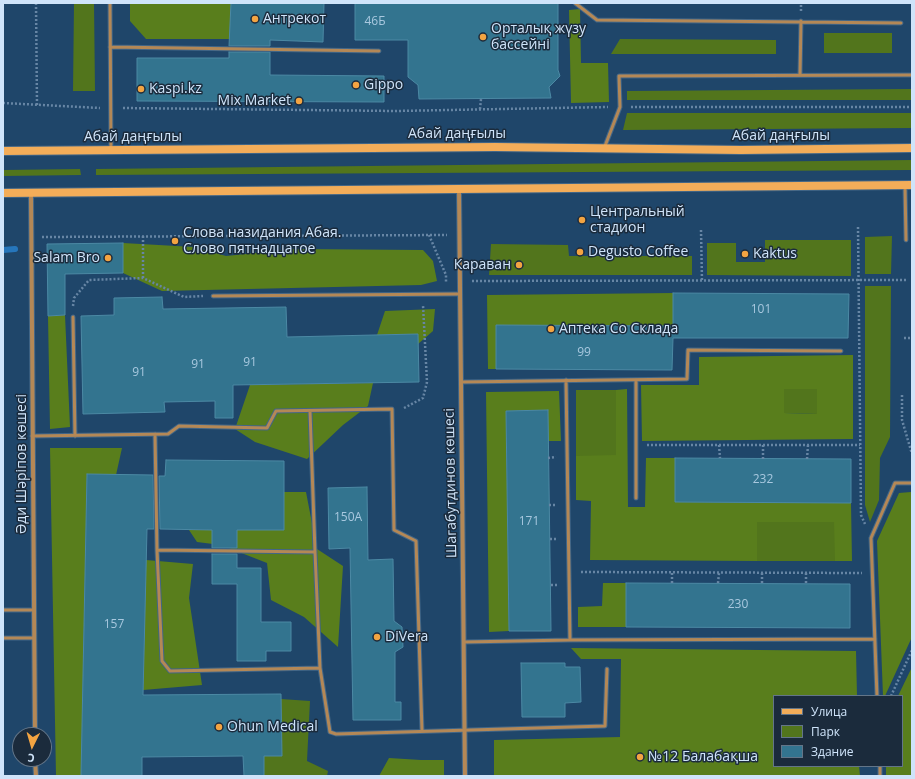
<!DOCTYPE html>
<html>
<head>
<meta charset="utf-8">
<style>
	body { margin:0 }
	#map { position:relative; width:915px; height:779px; overflow:hidden; background:#1f466a; font-family:"Open Sans",sans-serif }
	canvas { display:block }
	.frame { position:absolute; inset:0; border:4px solid #cfe4fa; pointer-events:none }
	.legend { position:absolute; left:773px; top:695px; width:130px; height:72px; box-sizing:border-box; background:#1b2b3c; border:1px solid #637588; margin:0; padding:5px 7px; list-style:none; font-size:12px; color:#cfe4fa }
	.legend li { display:flex; align-items:center; gap:8px; height:20px }
	.legend b { width:20px; border:1px solid #637588 }
	.north { position:absolute; left:12px; top:727px; width:40px; height:40px; box-sizing:border-box; background:#1b2b3c; border:1px solid #637588; border-radius:50%; rotate:185deg; font-size:11px; font-weight:700; line-height:16px; text-align:center; color:#cfe4fa }
	.north::after { content:''; display:block; margin:auto; width:14px; height:18px; background:#f3a442; clip-path:polygon(50% 0,100% 100%,50% 72%,0 100%) }
</style>
</head>
<body>
<div id="map">
<canvas width="915" height="779"></canvas>
<div class="frame"></div>
<ul class="legend">
<li><b style="height:5px;background:#f3ad59"></b>Улица</li>
<li><b style="height:11px;background:#52751c"></b>Парк</li>
<li><b style="height:11px;background:#33748f"></b>Здание</li>
</ul>
<div class="north">С</div>
</div>
<script>
const context = document.querySelector('canvas').getContext('2d');
context.lineJoin = 'round';
function fill(path, color) {
  context.fillStyle = color;
  context.fill(path, 'evenodd');
}
function shape(rows) {
  const path = new Path2D();
  for (const r of rows) {
    path.moveTo(r[0], r[1]);
    for (let i = 2; i < r.length; i += 2) path.lineTo(r[i], r[i + 1]);
  }
  return path;
}
function stroke(path, color, width, dash) {
  context.strokeStyle = color;
  context.lineWidth = width;
  context.lineCap = dash ? 'butt' : 'round';
  context.setLineDash(dash || []);
  context.stroke(path);
}
function drawText(font, color, halo, rows, align = 'center') {
  context.font = font + ' "Open Sans",sans-serif';
  context.lineWidth = 3;
  context.setLineDash([]);
  context.textBaseline = 'middle';
  context.strokeStyle = halo;
  context.fillStyle = color;
  for (const [text, x, y, turn = 0] of rows) {
    context.save();
    context.translate(x, y);
    context.rotate((+turn || 0) * Math.PI / 180);
    context.textAlign = isNaN(turn) ? turn : align;
    if (halo) context.strokeText(text, 0, 0);
    context.fillText(text, 0, 0);
    context.restore();
  }
}
fill(shape([
	[74,3,94,3,95,91,73,91],
	[824,33,892,33,892,53,824,53],
	[620,39,776,40,776,54,611,54],
	[912,89,912,100,627,100,627,91],
	[627,113,912,113,912,128,623,130],
	[912,160,912,170,96,175,96,169],
	[80,169,81,175,3,176,3,170],
	[892,236,891,274,865,274,865,237],
	[765,240,851,240,851,276,707,275,707,243,736,243,736,262,765,262],
	[491,244,568,245,569,256,692,256,692,275,489,275],
	[865,286,891,286,890,437,880,458,879,500,870,522,865,505],
	[784,389,817,389,817,414,784,413],
	[576,390,616,390,616,456,576,456],
	[757,522,835,522,835,561,757,561],
	[281,699,310,701,307,761,328,771,327,776,264,776,264,756]
]), '#52751c');
fill(shape([
	[130,3,231,3,230,39,146,39,130,21],
	[580,9,581,63,608,63,609,102,571,103,569,10],
	[123,243,194,247,226,256,293,249,423,250,433,261,437,281,421,285,162,291,123,273],
	[673,293,673,326,496,326,496,369,488,369,487,295],
	[435,309,433,331,418,344,418,334,377,335,385,311],
	[65,315,70,427,50,429,48,316],
	[853,355,853,439,642,441,641,385,699,385,699,357],
	[784,389,817,389,817,414,784,413],
	[373,383,368,406,343,425,307,459,255,442,235,429,250,385],
	[627,389,628,507,645,507,646,458,675,458,676,502,851,503,852,561,835,561,834,522,757,522,757,561,590,560,591,501,576,500,576,456,616,455,616,390],
	[559,391,561,441,548,441,547,410,506,411,509,631,489,632,486,392],
	[50,448,122,448,116,475,87,474,81,776,56,776],
	[284,492,306,492,317,549,343,566,338,647,304,617,271,600,267,563,221,545,197,542,189,530,284,530],
	[911,492,911,507,912,507,912,637,885,696,883,696,877,541,899,493],
	[146,560,193,564,189,598,202,685,143,690],
	[603,583,626,583,626,627,578,627,578,607,602,606],
	[571,648,856,651,857,696,774,696,774,766,859,766,860,776,494,776,494,740,620,737,621,659,581,659],
	[912,667,912,776,886,776,886,766,902,766,902,696,898,696],
	[389,758,421,760,444,760,444,776,379,776]
]), '#597e1c');
stroke(shape([
	[3,250,15,249]
]), '#2676bb', 6);
const building = shape([
	[231,3,324,3,323,42,270,40,270,46,229,46,231,3],
	[355,3,558,3,558,70,560,76,549,87,551,98,419,99,418,85,408,77,408,40,355,40,355,3],
	[229,52,270,52,270,75,384,76,384,102,137,101,137,58,229,58,229,52],
	[123,243,123,273,65,274,65,315,48,316,47,244,123,243],
	[673,293,849,294,848,338,673,338,672,370,496,369,496,325,673,326,673,293],
	[162,297,163,309,286,307,287,337,418,334,419,382,233,385,233,418,215,418,215,401,164,402,165,412,83,414,81,316,114,315,114,298,162,297],
	[548,410,551,631,509,631,506,411,548,410],
	[675,458,851,459,851,503,675,502,675,458],
	[166,460,284,461,284,530,237,530,237,548,212,548,212,530,160,529,159,476,165,476,166,460],
	[87,474,153,475,154,529,147,529,143,695,281,694,282,756,264,756,264,776,244,776,243,756,142,757,142,776,81,776,87,474],
	[367,487,368,560,393,559,394,621,402,627,403,647,395,652,395,702,401,702,401,720,353,720,350,548,329,549,328,488,367,487],
	[212,554,237,554,237,568,261,568,261,622,291,622,291,651,266,651,266,661,237,661,237,584,212,584,212,554],
	[626,583,850,584,850,628,626,627,626,583],
	[521,663,565,663,565,667,580,667,581,702,565,703,565,717,522,717,521,663]
]);
fill(building, '#33748f');
stroke(building, '#4c89a4', 1);
const service = shape([
	[110,3,111,150],
	[575,3,597,20,901,23],
	[110,47,379,51],
	[800,75,801,21],
	[605,146,620,107,619,76,912,75],
	[905,186,906,240],
	[213,296,459,294],
	[73,317,75,436],
	[566,380,570,640],
	[636,380,636,498],
	[461,382,687,379,688,350,841,351],
	[310,411,315,552,320,668,330,732,336,734,605,726,607,669],
	[155,434,157,550,162,661,170,671,320,668],
	[32,436,168,434,179,426,267,428,276,411,392,409,394,530,416,541,422,731],
	[157,550,315,552],
	[3,610,33,610],
	[3,638,34,638],
	[464,642,570,640,875,639],
	[877,696,871,538,895,483,912,483],
	[880,766,880,776]
]);
const minor = shape([
	[459,189,465,776],
	[31,193,35,735],
	[35,759,36,776]
]);
const secondary = shape([
	[3,151,495,147,741,150,912,148],
	[3,193,912,185]
]);
stroke(service, '#426687', 5);
stroke(minor, '#426687', 6);
stroke(secondary, '#426687', 10);
stroke(shape([
	[36,3,37,105],
	[801,5,801,11],
	[3,103,100,108],
	[631,107,912,107],
	[123,108,396,111,608,107],
	[480,109,481,99],
	[858,227,861,515,865,524],
	[701,230,702,281],
	[429,235,446,275,446,283],
	[42,237,447,235],
	[143,278,143,236],
	[472,281,906,280],
	[73,306,74,298,89,280,143,278,184,297,203,296],
	[904,338,912,338],
	[902,395,902,420,912,454],
	[404,408,406,407,423,398,427,382,423,305],
	[647,445,860,445],
	[719,445,720,458],
	[763,445,763,459],
	[548,458,556,457],
	[807,459,808,445],
	[549,505,557,505],
	[550,539,557,539],
	[581,572,862,573],
	[672,573,672,583],
	[762,573,762,583],
	[806,573,806,583],
	[718,583,719,573],
	[551,585,558,585],
	[891,696,912,650]
]), '#6786a5', 2.5, [2, 2]);
stroke(service, '#b48856', 3);
stroke(minor, '#b48856', 4);
stroke(secondary, '#f3ad59', 8);
for (const [x, y, r, color] of [
	[255,19,4,"#f3a442"],
	[483,37,4,"#f3a442"],
	[356,85,4,"#f3a442"],
	[141,89,4,"#f3a442"],
	[299,101,4,"#f3a442"],
	[582,220,4,"#f3a442"],
	[175,241,4,"#f3a442"],
	[580,252,4,"#f3a442"],
	[745,254,4,"#f3a442"],
	[108,258,4,"#f3a442"],
	[519,265,4,"#f3a442"],
	[551,329,4,"#f3a442"],
	[377,637,4,"#f3a442"],
	[219,727,4,"#f3a442"],
	[640,757,4,"#f3a442"]
]) {
  const dot = new Path2D();
  dot.arc(x, y, r, 0, 2 * Math.PI);
  context.fillStyle = color;
  context.fill(dot);
  stroke(dot, '#1b2b3c', 1.5);
}
drawText('12px', '#a8c8df', null, [
	["46Б",375,22],
	["101",761,310],
	["99",584,353],
	["91",250,363],
	["91",198,365],
	["91",139,373],
	["232",763,480],
	["150А",348,518],
	["171",529,522],
	["230",738,605],
	["157",114,625]
]);
drawText('14px', '#cfe4fa', '#1b2b3c', [
	["Антрекот",263,19],
	["Орталық жүзу",491,29],
	["бассейні",491,45],
	["Gippo",364,85],
	["Kaspi.kz",149,89],
	["Mix Market",291,101,"right"],
	["Центральный",590,212],
	["стадион",590,228],
	["Слова назидания Абая.",183,233],
	["Слово пятнадцатое",183,249],
	["Degusto Coffee",588,252],
	["Kaktus",753,254],
	["Salam Bro",100,258,"right"],
	["Караван",511,265,"right"],
	["Аптека Со Склада",559,329],
	["DiVera",385,637],
	["Ohun Medical",227,727],
	["№12 Балабақша",648,757]
], 'left');
drawText('14px', '#cfe4fa', '#1b2b3c', [
	["Абай даңғылы",457,134],
	["Абай даңғылы",781,136],
	["Абай даңғылы",133,137],
	["Әди Шәріпов көшесі",22,464,-90],
	["Шагабутдинов көшесі",451,483,-91]
]);
</script>
</body>
</html>
